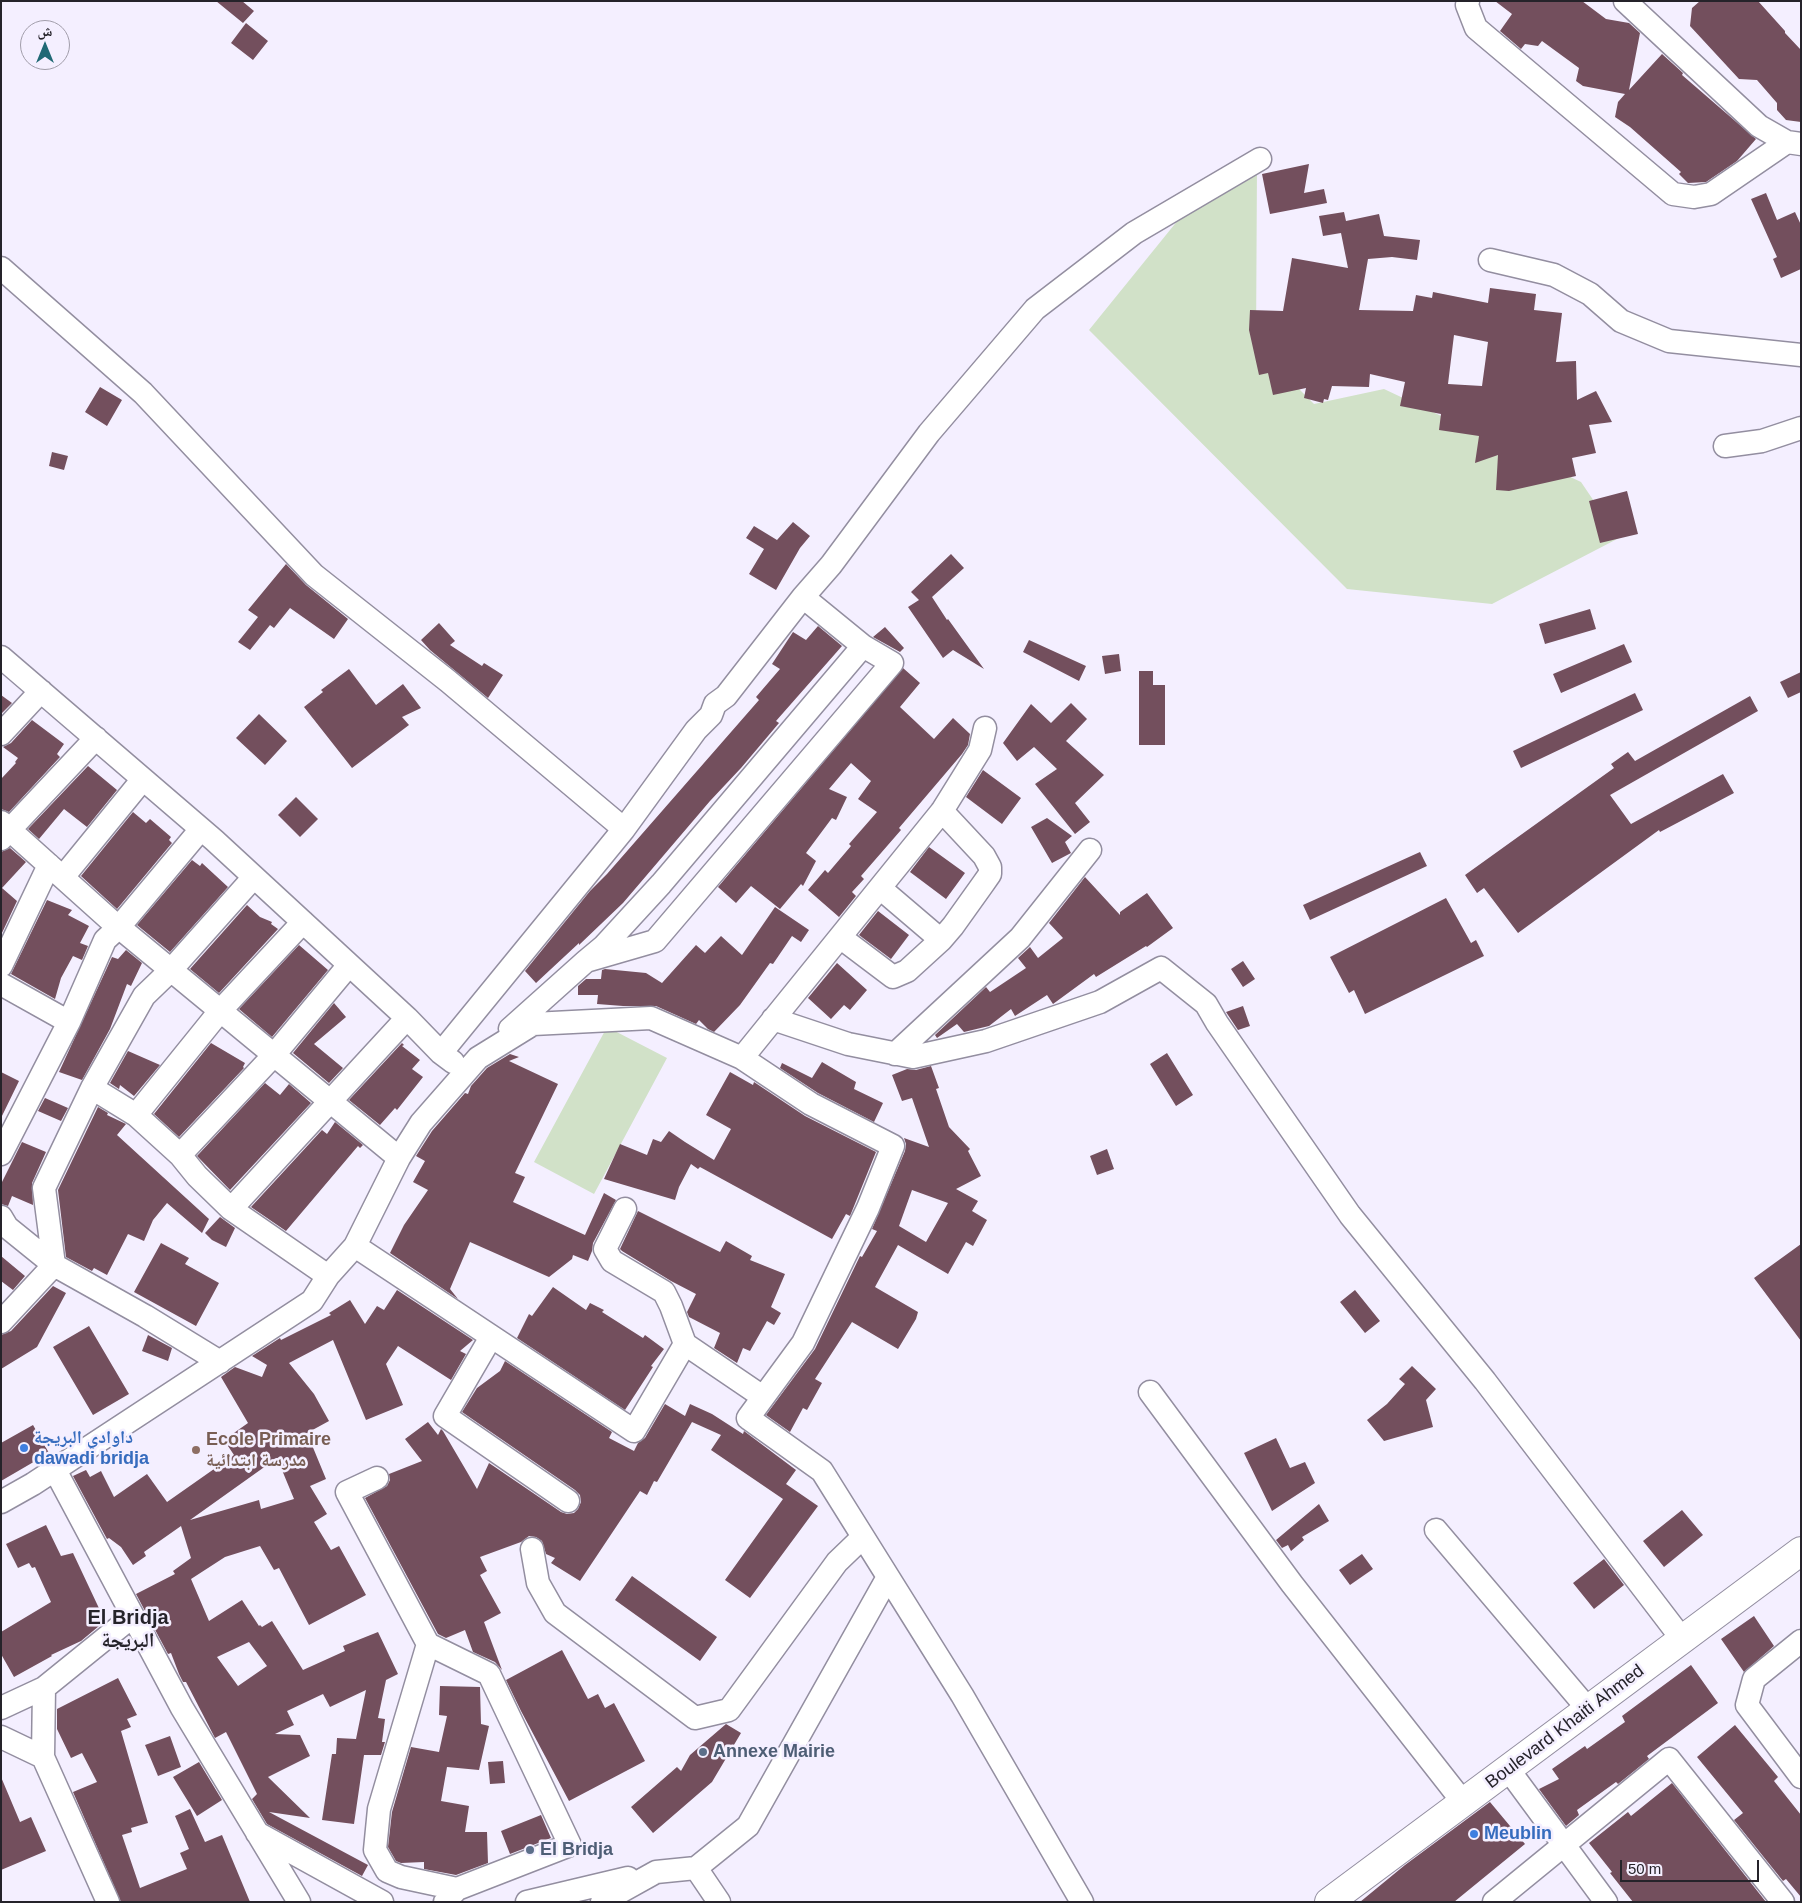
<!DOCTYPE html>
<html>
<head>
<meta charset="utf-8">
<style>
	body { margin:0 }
	#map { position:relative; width:1802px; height:1903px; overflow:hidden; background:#f4efff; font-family:Helvetica,"Noto Naskh Arabic",sans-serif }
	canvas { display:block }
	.frame { position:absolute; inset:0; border:2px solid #25232a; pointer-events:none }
	.north { position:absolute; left:20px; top:20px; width:50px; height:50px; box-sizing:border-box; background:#f4efff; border:1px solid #a19daa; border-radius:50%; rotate:0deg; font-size:14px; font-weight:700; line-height:20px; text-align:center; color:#25232a }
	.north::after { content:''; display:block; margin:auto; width:18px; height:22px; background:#206975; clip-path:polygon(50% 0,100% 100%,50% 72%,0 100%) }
	.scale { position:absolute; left:1620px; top:1860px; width:139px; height:22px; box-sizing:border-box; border:2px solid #25232a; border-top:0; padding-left:6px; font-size:15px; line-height:18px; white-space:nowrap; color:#25232a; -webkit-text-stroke:4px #f4efff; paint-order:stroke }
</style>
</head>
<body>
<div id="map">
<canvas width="1802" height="1903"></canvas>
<div class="frame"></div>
<div class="north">ش</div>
<div class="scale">50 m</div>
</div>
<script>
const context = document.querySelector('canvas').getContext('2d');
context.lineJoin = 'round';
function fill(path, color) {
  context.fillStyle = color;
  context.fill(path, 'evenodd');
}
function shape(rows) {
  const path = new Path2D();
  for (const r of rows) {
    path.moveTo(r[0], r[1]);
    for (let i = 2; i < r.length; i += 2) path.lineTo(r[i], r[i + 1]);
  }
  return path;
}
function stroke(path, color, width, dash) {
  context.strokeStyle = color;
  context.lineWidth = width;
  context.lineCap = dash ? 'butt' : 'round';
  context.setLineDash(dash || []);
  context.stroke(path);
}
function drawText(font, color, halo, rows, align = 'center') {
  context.font = font + ' Helvetica,"Noto Naskh Arabic",sans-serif';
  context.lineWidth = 5;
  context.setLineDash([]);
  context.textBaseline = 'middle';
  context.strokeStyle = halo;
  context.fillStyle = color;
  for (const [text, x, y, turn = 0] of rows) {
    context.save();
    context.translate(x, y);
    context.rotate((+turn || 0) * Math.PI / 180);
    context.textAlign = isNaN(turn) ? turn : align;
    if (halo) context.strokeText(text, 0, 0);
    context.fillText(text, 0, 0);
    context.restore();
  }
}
fill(shape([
	[1257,165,1256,346,1314,404,1384,389,1581,482,1619,538,1492,604,1347,589,1089,330,1187,209],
	[607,1027,667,1058,594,1194,534,1162]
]), '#d1e1c8');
fill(shape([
	[216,1,242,1,254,11,243,23],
	[1495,1,1582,1,1606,19,1629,23,1640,33,1629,90,1662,54,1683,73,1682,75,1756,139,1737,161,1706,182,1688,183,1679,174,1681,172,1630,127,1615,117,1618,102,1625,94,1583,86,1576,81,1579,68,1542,41,1538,46,1525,44,1521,49,1500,31,1512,14],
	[1700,1,1758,1,1785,31,1785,33,1801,50,1801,122,1786,120,1777,110,1777,103,1757,80,1739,79,1690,26,1692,8],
	[246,23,268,41,253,60,231,43],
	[1309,164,1304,193,1324,189,1327,203,1270,214,1262,174],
	[1766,193,1777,220,1795,212,1801,225,1801,269,1781,278,1773,259,1777,257,1751,199],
	[1344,212,1346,221,1379,214,1384,236,1420,240,1417,260,1392,257,1368,259,1359,310,1413,311,1416,295,1432,298,1433,292,1488,303,1490,288,1536,294,1534,310,1562,313,1556,362,1576,361,1577,400,1596,391,1612,422,1589,425,1596,453,1572,458,1576,476,1509,491,1496,490,1498,455,1475,463,1479,436,1439,430,1441,414,1400,406,1405,382,1370,374,1369,387,1332,386,1328,400,1324,399,1323,403,1304,398,1306,388,1273,395,1268,373,1259,375,1249,330,1250,310,1283,311,1292,258,1348,268,1341,233,1323,236,1319,216],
	[1454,335,1488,342,1482,386,1448,384],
	[100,387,122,400,107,426,85,412],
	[52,452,68,456,64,470,49,466],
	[1627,491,1638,534,1600,543,1589,501],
	[793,522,810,536,800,548,776,590,749,574,764,549,746,538,754,526,777,540],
	[951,554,964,568,932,597,947,620,948,619,984,669,953,650,943,658,908,607,919,600,911,592],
	[286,564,306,585,348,619,334,639,290,608,274,628,270,625,250,650,238,642,258,617,248,610],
	[1590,609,1596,629,1545,644,1539,624],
	[439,623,455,641,450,645,482,666,484,663,503,675,488,698,430,650,421,640],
	[818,626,842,646,776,721,779,723,741,768,710,801,623,903,579,945,579,943,536,983,525,971,590,891,607,874,759,700,756,697,780,669,772,664,793,632,806,640],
	[885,627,904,648,900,652,873,637],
	[1029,640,1086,666,1079,681,1023,652],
	[1624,644,1632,662,1561,693,1553,674],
	[1119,654,1121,671,1105,674,1102,656],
	[903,668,920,683,900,707,934,739,953,718,970,734,968,745,962,754,899,828,901,830,861,876,864,879,852,892,856,896,839,917,808,890,825,870,828,873,851,846,849,844,877,812,858,799,871,781,851,763,829,789,847,797,836,820,832,818,806,853,816,861,803,886,801,884,780,909,751,886,736,903,718,887],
	[349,669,376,705,403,684,421,708,402,717,409,725,352,768,304,707,323,692,321,690],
	[1139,671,1153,671,1153,685,1165,685,1165,745,1139,745],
	[1801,672,1801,692,1788,698,1780,682],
	[1635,693,1643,710,1521,768,1513,751],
	[1,695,12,703,1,714],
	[1750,696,1758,711,1610,795,1631,824,1723,774,1734,793,1660,832,1659,830,1518,933,1484,888,1477,893,1465,875,1614,768,1611,764,1628,752,1635,761],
	[1071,703,1087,719,1066,741,1104,775,1075,803,1090,822,1075,834,1035,784,1057,769,1034,747,1017,761,1003,743,1031,704,1051,723],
	[259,714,287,741,265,765,236,738],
	[32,720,64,744,57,754,60,757,9,812,1,809,1,779,16,763,15,762,18,758,3,747,11,743],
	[88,766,117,790,87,827,64,809,39,839,28,829],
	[983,770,1021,798,1002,824,966,797],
	[296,797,318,819,300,837,278,815],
	[133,812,146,823,150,819,171,837,169,840,172,843,117,909,81,876],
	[1047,818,1072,836,1065,842,1071,853,1052,863,1031,827],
	[929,847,965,873,946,899,910,872],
	[10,848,26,862,2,888,17,901,1,935,1,852],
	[1420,852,1427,866,1310,920,1303,905],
	[192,860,200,866,202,863,228,887,170,952,137,925],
	[1085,877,1120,915,1120,912,1147,893,1173,928,1147,947,1146,946,1096,977,1094,974,1053,1004,1047,995,1015,1016,1011,1009,989,1026,964,1032,957,1024,937,1038,935,1035,986,987,990,992,1026,968,1018,958,1030,947,1038,958,1063,938,1049,923],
	[1446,898,1471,943,1476,940,1484,956,1365,1014,1354,990,1349,993,1330,957],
	[47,900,72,910,68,915,89,926,80,943,88,946,82,960,73,956,61,978,55,999,11,974],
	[247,905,260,917,272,922,271,924,278,929,219,993,190,969],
	[775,907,809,930,801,942,792,936,773,964,770,963,740,1005,714,1032,708,1029,699,1020,696,1024,656,1006,623,1006,597,1004,598,995,578,995,578,986,586,979,601,979,602,970,605,969,646,973,662,983,696,945,705,953,721,936,742,955],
	[878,911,909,935,891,959,859,935],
	[299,945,328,970,272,1037,239,1009],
	[126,950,142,963,131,986,127,984,110,1029,82,1080,59,1072,112,957,118,959],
	[1243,961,1255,979,1243,987,1231,969],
	[837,963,867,990,850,1010,844,1005,831,1019,808,998],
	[334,1003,346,1017,314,1044,343,1068,329,1083,293,1053],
	[1243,1006,1250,1026,1238,1030,1226,1012],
	[211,1043,245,1063,243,1067,244,1068,179,1137,154,1114],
	[402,1043,404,1045,402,1046,420,1060,412,1069,423,1077,397,1110,395,1108,380,1125,349,1100],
	[128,1051,160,1065,134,1096,120,1085,119,1089,110,1083],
	[1167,1053,1193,1095,1176,1106,1150,1064],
	[510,1054,519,1057,509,1061,558,1084,515,1173,525,1177,513,1202,585,1235,604,1193,616,1200,593,1243,592,1251,588,1261,573,1255,572,1259,549,1277,470,1242,450,1289,458,1299,390,1253,404,1225,428,1190,413,1182,425,1161,416,1156,432,1131,465,1093,468,1094,471,1086,487,1068],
	[822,1062,856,1082,854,1089,883,1103,874,1122,818,1093,780,1068,782,1063,812,1078],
	[931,1066,939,1088,936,1089,949,1127,970,1149,968,1151,981,1176,956,1189,978,1201,972,1211,987,1220,973,1246,966,1242,948,1274,898,1245,875,1287,918,1312,916,1319,898,1349,852,1322,815,1379,822,1383,807,1410,803,1408,790,1432,766,1415,815,1349,860,1256,862,1257,877,1231,872,1229,905,1151,906,1144,904,1138,929,1147,912,1098,902,1101,892,1075,907,1069,916,1070],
	[912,1190,948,1203,926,1242,899,1226],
	[1,1072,19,1081,1,1118],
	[730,1072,753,1085,754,1082,805,1116,876,1152,850,1216,846,1214,832,1239,700,1167,698,1169,691,1164,679,1187,675,1200,604,1179,620,1144,647,1155,653,1139,661,1142,669,1131,685,1142,714,1160,731,1129,706,1115],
	[265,1083,280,1095,289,1084,311,1103,230,1190,197,1156],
	[45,1098,68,1108,61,1121,38,1111],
	[98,1107,108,1113,107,1115,126,1124,117,1135,209,1219,202,1233,167,1203,153,1220,144,1241,128,1234,107,1275,94,1268,92,1271,66,1257,58,1190],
	[335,1122,363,1145,360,1148,358,1146,286,1231,251,1207,322,1130,327,1134],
	[22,1142,46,1152,32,1183,33,1205,12,1196,8,1206,1,1204,1,1184],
	[1107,1149,1114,1169,1097,1175,1090,1156],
	[638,1211,720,1252,726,1241,752,1256,750,1260,785,1274,771,1307,781,1313,774,1325,767,1321,750,1351,743,1348,737,1363,714,1348,720,1333,689,1317,687,1312,696,1294,671,1281,622,1251,620,1249],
	[220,1217,235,1228,226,1247,212,1240,205,1233],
	[161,1243,189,1258,185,1264,219,1283,196,1326,134,1292],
	[1801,1244,1801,1341,1754,1278],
	[1,1256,25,1276,13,1290,1,1281],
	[53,1286,66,1293,37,1347,1,1369,1,1335,11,1331],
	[553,1287,586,1310,590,1303,604,1310,602,1312,643,1338,645,1335,664,1349,651,1366,653,1367,625,1410,517,1338,529,1314,532,1316],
	[397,1290,473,1340,460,1351,466,1354,451,1380,398,1346,386,1364,403,1405,366,1420,333,1340,289,1363,314,1394,329,1421,307,1433,326,1479,310,1486,327,1514,314,1522,331,1550,339,1546,366,1595,309,1625,279,1568,274,1570,260,1546,225,1557,191,1579,209,1621,242,1600,259,1626,260,1625,262,1627,272,1621,303,1670,345,1651,343,1646,378,1632,398,1674,386,1680,378,1718,385,1719,382,1742,385,1742,381,1755,364,1755,354,1824,322,1820,332,1754,336,1754,337,1738,356,1739,366,1690,330,1707,323,1694,287,1711,294,1725,275,1734,300,1735,310,1756,268,1777,310,1818,269,1812,368,1865,362,1876,267,1824,252,1799,257,1794,226,1732,215,1738,186,1682,183,1682,179,1674,171,1653,168,1654,136,1594,175,1574,173,1571,191,1558,181,1526,144,1552,146,1556,133,1565,121,1547,109,1538,107,1539,73,1476,86,1470,90,1477,101,1471,114,1497,147,1474,167,1502,234,1455,224,1440,248,1423,221,1377,235,1367,262,1377,267,1365,252,1356,280,1338,281,1340,331,1315,329,1313,350,1300,365,1324,377,1306,384,1310],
	[277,1458,294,1499,261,1509,259,1500,190,1520],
	[249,1642,267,1666,238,1686,217,1657],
	[1355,1290,1380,1321,1365,1333,1340,1302],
	[89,1326,129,1394,93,1415,53,1347],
	[148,1335,172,1348,168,1361,142,1351],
	[505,1361,612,1432,609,1438,634,1451,638,1443,645,1438,665,1404,685,1416,690,1404,712,1414,743,1434,744,1431,796,1470,786,1484,818,1506,750,1598,725,1580,783,1499,711,1450,721,1435,692,1422,657,1482,654,1481,647,1495,640,1491,580,1581,551,1563,555,1558,546,1554,542,1541,536,1537,529,1536,521,1542,480,1557,487,1571,480,1575,501,1613,484,1622,502,1670,495,1662,473,1652,465,1630,446,1638,438,1634,365,1498,387,1486,390,1480,389,1474,422,1461,405,1439,428,1422,438,1435,441,1429,443,1431,477,1489,489,1463,561,1512,567,1514,574,1513,578,1509,581,1502,580,1495,575,1490,462,1412,477,1388,500,1371],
	[1412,1366,1436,1389,1426,1400,1433,1427,1384,1441,1367,1420,1387,1404,1405,1384,1399,1379],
	[33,1425,49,1453,1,1481,1,1443],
	[1276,1438,1290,1468,1305,1462,1315,1483,1272,1511,1244,1453],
	[1319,1504,1329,1521,1302,1537,1304,1540,1291,1551,1288,1545,1282,1548,1276,1540],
	[1682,1510,1703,1535,1664,1567,1643,1541],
	[46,1525,61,1556,73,1553,105,1621,81,1641,51,1655,52,1656,14,1677,1,1654,1,1632,51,1602,35,1567,32,1568,29,1563,18,1568,6,1544],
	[1362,1554,1373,1569,1350,1585,1339,1570],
	[1604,1559,1624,1585,1594,1609,1573,1583],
	[632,1576,717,1637,700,1661,615,1600],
	[1754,1616,1774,1646,1744,1672,1721,1639],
	[562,1650,588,1699,598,1694,605,1708,614,1703,645,1761,569,1801,521,1711,506,1680],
	[1691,1665,1718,1703,1647,1756,1649,1759,1618,1784,1616,1782,1577,1810,1579,1815,1566,1826,1539,1789,1559,1779,1552,1769,1585,1746,1587,1749,1625,1722,1622,1716],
	[118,1678,137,1715,127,1719,131,1727,121,1731,148,1823,131,1828,132,1832,122,1835,140,1888,187,1869,180,1853,189,1849,175,1816,190,1809,205,1842,222,1835,250,1902,121,1902,73,1792,97,1782,82,1753,71,1758,57,1729,57,1709],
	[440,1686,480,1687,481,1724,489,1726,479,1770,447,1767,441,1801,469,1806,465,1832,487,1832,488,1863,456,1875,424,1869,424,1862,401,1863,396,1861,388,1847,392,1812,411,1747,439,1752,447,1716,439,1715],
	[726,1724,741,1733,712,1782,653,1833,631,1807,677,1767,681,1771,690,1755],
	[1735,1725,1778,1777,1774,1781,1801,1815,1801,1897,1786,1879,1783,1881,1734,1820,1743,1813,1697,1757],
	[170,1736,181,1767,158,1776,145,1745],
	[503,1761,505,1783,490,1784,488,1762],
	[199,1762,222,1800,197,1816,173,1777],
	[1,1777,20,1822,31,1817,46,1851,1,1870],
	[1672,1783,1766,1902,1633,1902,1610,1873,1612,1872,1589,1843,1628,1812,1631,1816],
	[1490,1802,1525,1844,1454,1902,1360,1902,1405,1865],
	[541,1815,551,1838,510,1854,501,1831]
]), '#734f5d');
const minor = shape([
	[1468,1,1467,5,1476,28,1673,194,1694,197,1711,194,1787,142],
	[1625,1,1759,126,1787,142,1801,144],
	[1490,260,1554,275,1590,294,1621,321,1669,341,1801,355],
	[1,268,143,393,314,575,448,681,624,829],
	[1725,446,1762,441,1801,428],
	[803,597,863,646],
	[1,657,214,840,407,1018,441,1053,453,1062],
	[1,734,41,691],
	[1,822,109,919,399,1158],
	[1,839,96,738],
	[63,877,143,779],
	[880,888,941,940,953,926,983,884,990,874,990,867,984,856,942,811],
	[303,922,220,1011,136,1115,180,1155,197,1176,231,1209,328,1276],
	[840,937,893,977,907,971,941,940],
	[1,966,49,865],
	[1,984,69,1022],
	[773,1019,848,1044,913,1057,986,1041,1100,1002,1161,968,1206,1004,1217,1023,1350,1215,1485,1381,1682,1639],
	[510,1029,586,961,604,946,661,884,863,646,892,663,655,941,586,961],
	[441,1053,624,829,696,730,711,715,715,704,726,696,803,597,831,565,929,433,1035,309,1134,233,1260,159],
	[895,1054,1020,938,1090,850],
	[742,1058,942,811,980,750,985,728],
	[92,1088,136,1115],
	[1,1154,69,1022,105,940,119,927,201,829],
	[180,1155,274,1055,349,965],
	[231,1209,407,1018],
	[625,1209,605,1249,612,1261,664,1292,671,1306,685,1344],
	[1,1217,7,1227,54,1265,145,1316,220,1362],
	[355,1246,634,1431,685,1344,763,1397],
	[1,1322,54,1265,44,1188,92,1088,144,996,171,970,254,877],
	[491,1337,445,1416,568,1501],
	[1150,1392,1292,1584,1463,1802],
	[55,1470,182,1708,299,1902],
	[377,1478,347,1492,428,1644,489,1674,570,1845,457,1889,445,1902],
	[1,1502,33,1484,312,1301,328,1276,355,1246,399,1158,421,1123,478,1058,533,1024,651,1018,742,1058,811,1104,893,1146,868,1208,803,1343,748,1418,822,1471,962,1695,1082,1902],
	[1436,1530,1588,1709],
	[532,1549,538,1583,555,1613,695,1718,729,1710,837,1562,863,1537],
	[1801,1641,1754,1679,1747,1705,1801,1777],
	[428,1644,379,1809,375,1850,387,1871,401,1877,457,1889],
	[44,1688,43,1757,108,1902],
	[1,1708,44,1688,133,1616],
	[1,1737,43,1757],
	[1508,1769,1606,1902],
	[257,1833,382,1902],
	[696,1868,719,1902],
	[527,1902,628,1878],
	[602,1902,656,1872,696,1868,748,1826,888,1577],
	[1494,1902,1669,1759,1783,1902]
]);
const highway = shape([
	[1329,1902,1801,1551]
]);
stroke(minor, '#938ea0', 25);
stroke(highway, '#938ea0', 30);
stroke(minor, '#fff', 22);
stroke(highway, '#fff', 28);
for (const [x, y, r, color] of [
	[24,1448,5,"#3f7fe0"],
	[196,1450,5,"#8d6e63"],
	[703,1752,5,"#5c6f8a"],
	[1474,1834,5,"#3f7fe0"],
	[530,1850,5,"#5c6f8a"]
]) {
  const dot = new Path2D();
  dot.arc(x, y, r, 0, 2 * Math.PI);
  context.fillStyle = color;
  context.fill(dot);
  stroke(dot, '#f4efff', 2);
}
drawText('bold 18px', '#366cbe', '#f4efff', [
	["داوادي البريجة",34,1438],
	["dawadi bridja",34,1459],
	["Meublin",1484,1834]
], 'left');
drawText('bold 18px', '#785e54', '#f4efff', [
	["Ecole Primaire",206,1440],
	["مدرسة ابتدائية",206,1461]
], 'left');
drawText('18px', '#25232a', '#f4efff', [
	["Boulevard Khaiti Ahmed",1565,1727,-37]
]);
drawText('bold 18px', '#4e5e75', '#f4efff', [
	["Annexe Mairie",713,1752],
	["El Bridja",540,1850]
], 'left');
drawText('bold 20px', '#25232a', '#f4efff', [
	["El Bridja",128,1618],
	["البريجة",128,1641]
]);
</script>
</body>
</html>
